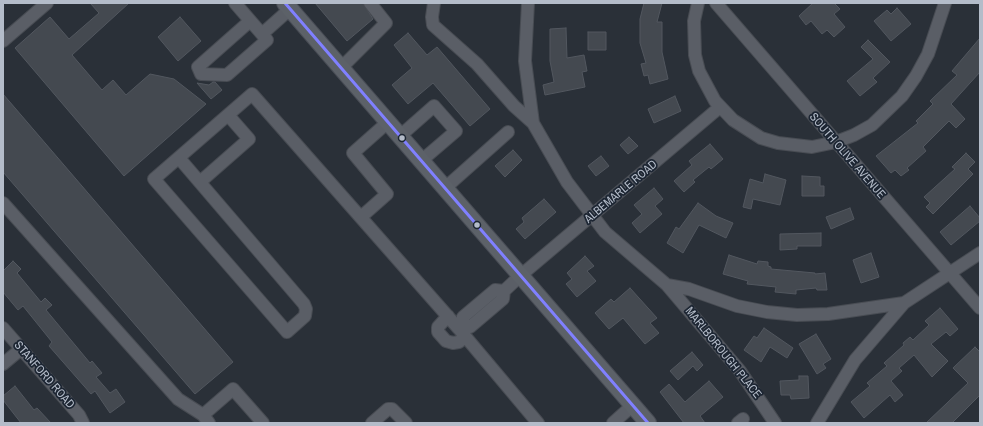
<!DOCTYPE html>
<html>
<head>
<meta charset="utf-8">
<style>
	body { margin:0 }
	#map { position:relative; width:983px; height:426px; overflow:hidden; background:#2a3038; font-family:"Archivo Narrow",sans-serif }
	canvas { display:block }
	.frame { position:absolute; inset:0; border:4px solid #b4bcc9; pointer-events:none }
</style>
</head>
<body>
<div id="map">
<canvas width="983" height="426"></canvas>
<div class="frame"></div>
</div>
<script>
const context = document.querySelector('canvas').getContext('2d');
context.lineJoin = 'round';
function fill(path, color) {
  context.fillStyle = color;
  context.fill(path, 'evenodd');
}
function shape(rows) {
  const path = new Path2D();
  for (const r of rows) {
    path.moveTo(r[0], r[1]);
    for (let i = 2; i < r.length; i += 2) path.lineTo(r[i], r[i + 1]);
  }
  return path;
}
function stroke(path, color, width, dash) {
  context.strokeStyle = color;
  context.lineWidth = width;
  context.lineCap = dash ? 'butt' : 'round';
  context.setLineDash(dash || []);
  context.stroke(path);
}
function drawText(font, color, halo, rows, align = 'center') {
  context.font = font + ' "Archivo Narrow",sans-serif';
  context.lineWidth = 3.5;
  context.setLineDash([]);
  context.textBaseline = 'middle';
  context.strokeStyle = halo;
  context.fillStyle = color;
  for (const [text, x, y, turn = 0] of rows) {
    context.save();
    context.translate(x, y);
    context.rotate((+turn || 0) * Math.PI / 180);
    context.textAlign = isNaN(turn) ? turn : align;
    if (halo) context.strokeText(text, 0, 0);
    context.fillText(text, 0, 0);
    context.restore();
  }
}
const building = shape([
	[90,3,129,3,72,55,102,90,113,80,126,95,150,74,174,79,206,104,124,176,15,48,50,17,69,39,99,13,90,3],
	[315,3,363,3,373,19,347,41,315,3],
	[644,3,662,3,657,22,662,22,662,52,668,79,650,84,648,75,644,76,641,64,646,63,640,43,640,19,644,3],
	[813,3,834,3,840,9,834,14,845,27,834,37,827,30,822,34,811,21,806,25,799,16,813,3],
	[897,8,911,24,891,41,874,21,887,10,891,14,897,8],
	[180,17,201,41,178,61,158,37,180,17],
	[566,28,567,58,584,55,587,71,582,72,585,87,545,95,543,85,554,82,550,61,550,29,566,28],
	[588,32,606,32,606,50,588,50,588,32],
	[408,33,427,55,437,47,490,109,470,126,433,83,408,104,392,85,412,68,394,45,408,33],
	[980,38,980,72,951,104,965,119,956,128,949,121,923,147,926,151,907,168,909,170,901,176,895,170,891,173,876,156,918,123,916,121,933,104,930,101,957,75,952,71,980,38],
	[868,40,890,62,873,78,877,82,860,96,847,81,873,59,861,47,868,40],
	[213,82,215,82,222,90,211,99,197,83,209,85,213,82],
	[3,94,233,362,195,394,3,172,3,94],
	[675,96,681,111,654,123,648,109,675,96],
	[629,137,638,146,628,154,620,145,629,137],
	[710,144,723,159,711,169,709,167,693,180,695,182,684,192,674,181,692,165,689,161,710,144],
	[513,150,522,160,505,177,495,166,513,150],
	[966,153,975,162,968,169,973,174,933,214,926,207,930,203,924,197,955,169,952,167,966,153],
	[601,156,609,166,596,176,588,166,601,156],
	[765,174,786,180,780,205,753,199,751,209,743,207,750,179,763,183,765,174],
	[802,176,820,177,820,186,824,186,824,196,802,196,802,176],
	[654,188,663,199,655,206,662,214,640,233,632,223,642,214,634,205,654,188],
	[544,199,556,212,525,239,516,229,524,222,522,218,544,199],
	[698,203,716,216,733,223,726,238,699,225,683,253,667,243,676,227,679,229,698,203],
	[970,206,980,218,980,221,951,245,940,232,970,206],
	[850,208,854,219,831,229,826,217,850,208],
	[821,233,821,246,797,246,797,249,780,250,780,234,821,233],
	[871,253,879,277,861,283,853,260,871,253],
	[729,255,757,264,758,261,768,262,768,266,771,267,771,269,815,273,815,274,825,273,827,290,817,290,816,288,796,290,796,294,775,292,776,287,747,284,748,281,723,274,729,255],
	[585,256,594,266,587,271,596,281,577,297,566,284,572,279,567,273,585,256],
	[13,261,21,269,17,273,41,302,45,298,52,305,46,310,90,363,92,361,102,373,96,377,110,393,116,389,125,402,110,413,95,391,91,394,49,346,52,342,23,306,18,310,3,292,3,271,13,261],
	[630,288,657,318,650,323,659,333,645,344,623,318,609,329,595,313,611,299,614,302,630,288],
	[940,308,958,329,950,336,946,332,931,344,948,361,932,377,914,355,899,368,902,371,891,381,903,395,895,402,890,395,864,418,851,402,870,386,867,383,887,366,884,363,904,345,903,343,910,337,913,340,929,325,925,321,940,308],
	[764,328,793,348,787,358,770,347,761,362,744,350,754,336,757,338,764,328],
	[816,334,831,359,823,364,826,368,817,374,799,344,816,334],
	[975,347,980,352,980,395,952,423,926,423,968,383,953,368,975,347],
	[692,352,703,365,697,371,693,366,678,380,670,371,692,352],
	[799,376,808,376,809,398,791,399,790,395,781,395,780,381,799,380,799,376],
	[709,381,723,397,700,416,705,423,684,423,660,392,669,384,685,402,709,381],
	[15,386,34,410,37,408,51,423,21,423,3,400,3,396,15,386]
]);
fill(building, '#444950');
stroke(building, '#52575f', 1);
const minor = shape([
	[235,3,267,40,227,75,201,74,198,67,250,21],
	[434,3,432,17,433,25,477,64,514,106,533,123],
	[528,3,525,61,533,123,567,182,605,232,667,285,689,289,737,306,767,312,797,315,828,314,904,303,980,253],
	[698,3,694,21,695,55,699,71,715,101,733,120,761,138,778,143,812,147,836,142,854,135,872,125,902,96,916,76,928,54,945,3],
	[716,3,980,308],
	[262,34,290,9],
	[3,41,47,3],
	[341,68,386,23,370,3],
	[400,136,434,106,456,131,421,161],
	[179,158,304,304,306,309,305,316,287,332,154,179,252,94,459,329,538,423],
	[200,182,249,139,228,115],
	[445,188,508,132],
	[3,203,178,399,203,415,209,423],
	[361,217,387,194,353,153,388,122],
	[667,285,740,371,775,423],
	[448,316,438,327,438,332,446,341,453,343,459,342,465,336],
	[463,325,470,327,503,299,504,291,520,276,720,107],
	[3,328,79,415,83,423],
	[459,329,463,325,463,317,495,290,504,291],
	[3,364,21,349],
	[203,415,233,389,263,423],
	[372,423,388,409,392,409,406,423],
	[613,423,633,405],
	[738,423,743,419],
	[817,423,855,360,904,303]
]);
const major = shape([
	[285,3,648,423]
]);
stroke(minor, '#484c53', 14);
stroke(major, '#484c55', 18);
stroke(minor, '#5a5e66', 12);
stroke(major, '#5c6168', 16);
stroke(shape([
	[285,3,648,423]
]), '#8080ff', 3);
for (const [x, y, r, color] of [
	[402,138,3.5,"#b4bcc9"],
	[477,225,3.5,"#b4bcc9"]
]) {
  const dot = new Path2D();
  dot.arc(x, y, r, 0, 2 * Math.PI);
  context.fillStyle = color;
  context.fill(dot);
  stroke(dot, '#1d2633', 1.5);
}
drawText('12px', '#b4bcc9', '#1d2633', [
	["SOUTH OLIVE AVENUE",847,156,49],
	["ALBEMARLE ROAD",621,192,-40],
	["MARLBOROUGH PLACE",723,353,51],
	["STANFORD ROAD",44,375,49]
]);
</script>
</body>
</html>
